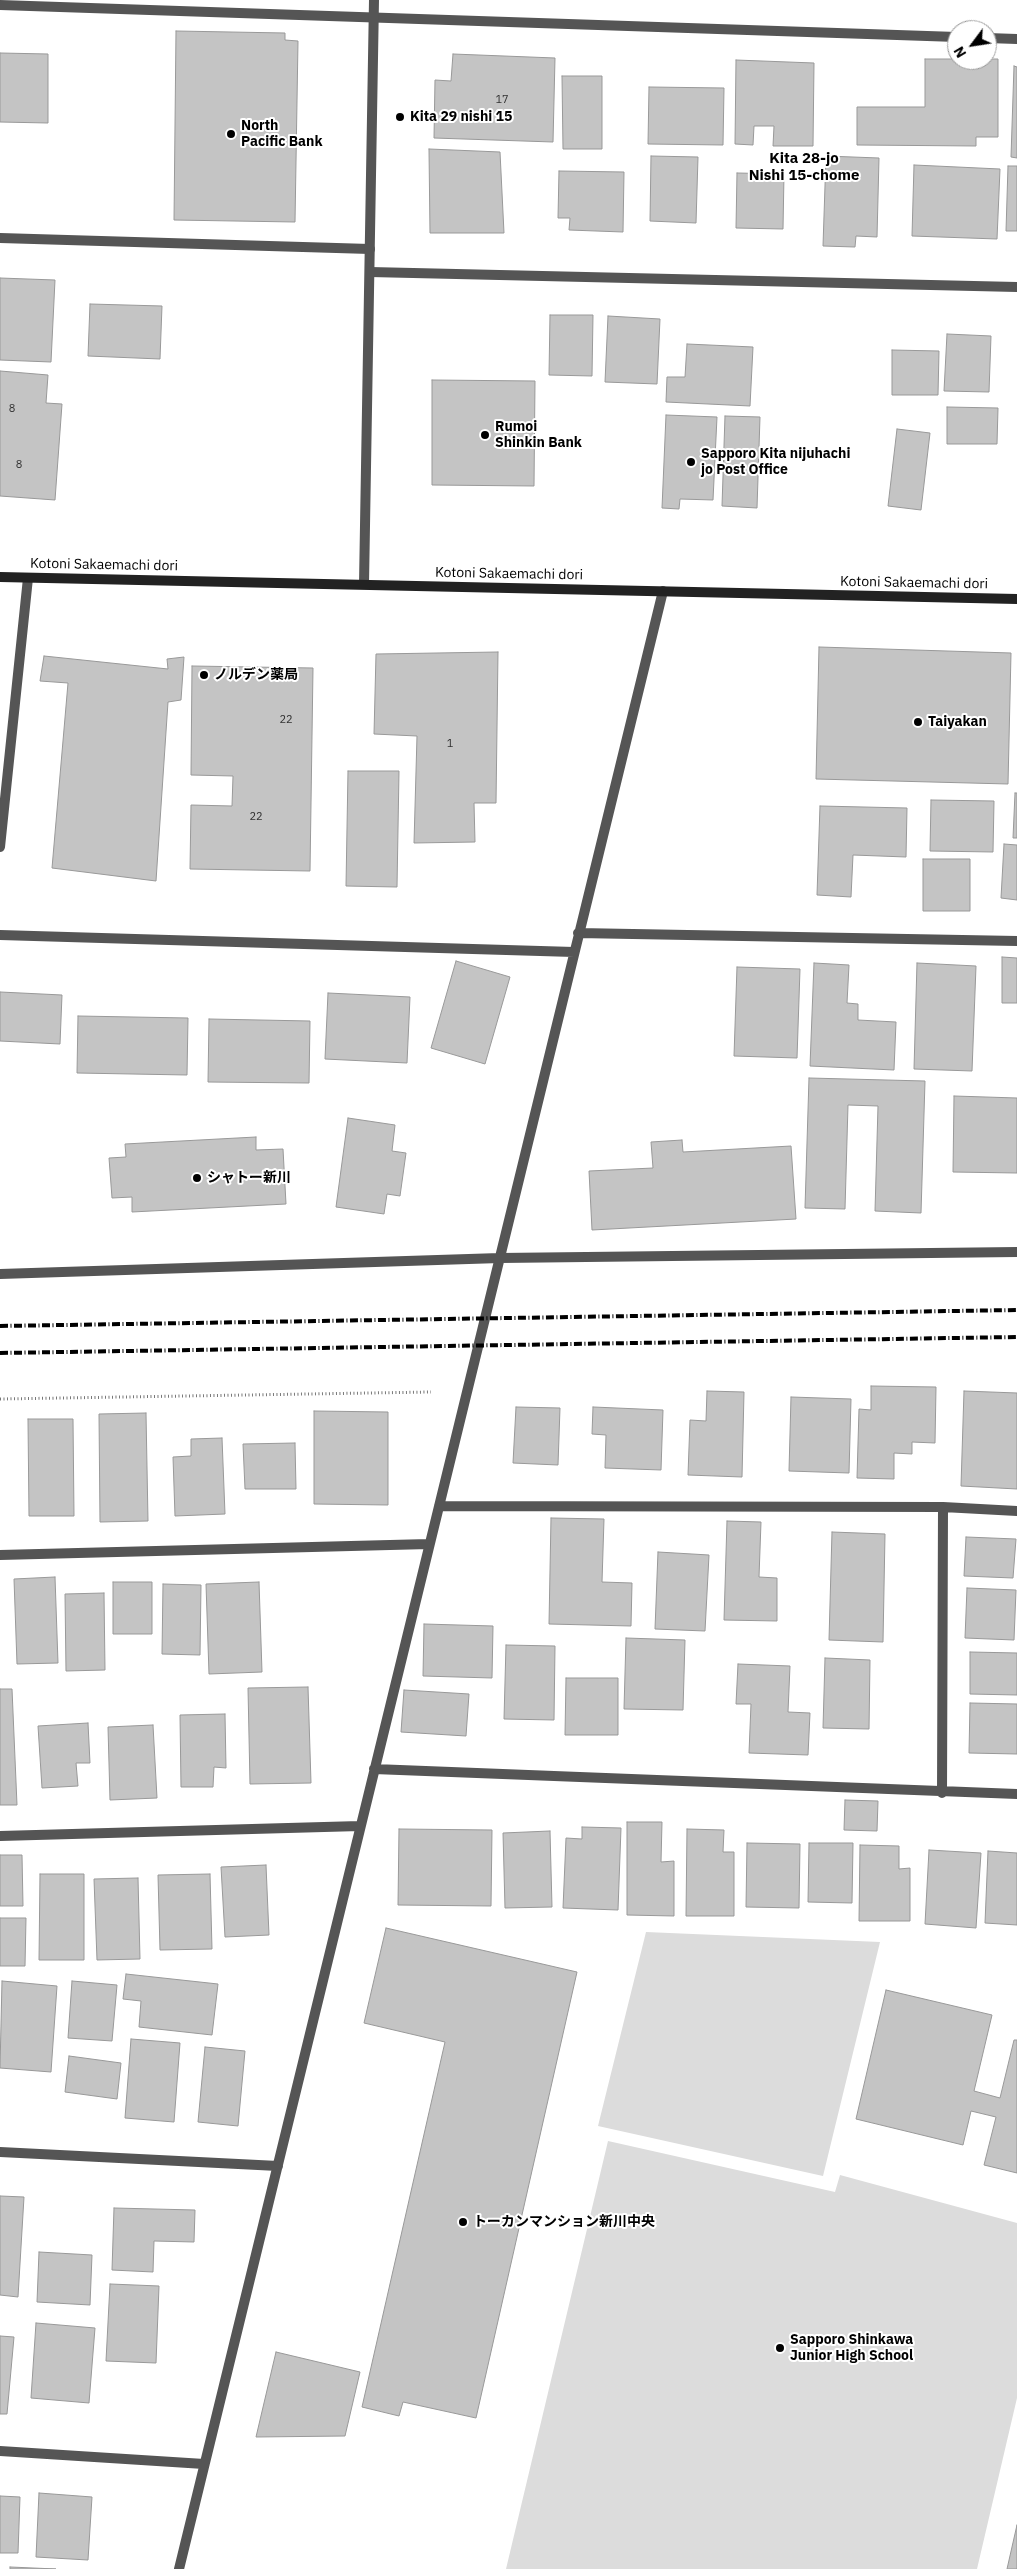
<!DOCTYPE html>
<html>
<head>
<meta charset="utf-8">
<style>
	body { margin:0 }
	#map { position:relative; width:1017px; height:2569px; overflow:hidden; background:#fff; font-family:"IBM Plex Sans",sans-serif }
	canvas { display:block }
	.north { position:absolute; left:947px; top:20px; width:50px; height:50px; box-sizing:border-box; background:#fff; border:1px solid #999; border-radius:50%; rotate:239deg; font-size:14px; font-weight:700; line-height:20px; text-align:center; color:#000 }
	.north::after { content:''; display:block; margin:auto; width:18px; height:22px; background:#000; clip-path:polygon(50% 0,100% 100%,50% 72%,0 100%) }
</style>
</head>
<body>
<div id="map">
<canvas width="1017" height="2569"></canvas>
<div class="north">N</div>
</div>
<script>
const context = document.querySelector('canvas').getContext('2d');
context.lineJoin = 'round';
function fill(path, color) {
  context.fillStyle = color;
  context.fill(path, 'evenodd');
}
function shape(rows) {
  const path = new Path2D();
  for (const r of rows) {
    path.moveTo(r[0], r[1]);
    for (let i = 2; i < r.length; i += 2) path.lineTo(r[i], r[i + 1]);
  }
  return path;
}
function stroke(path, color, width, dash) {
  context.strokeStyle = color;
  context.lineWidth = width;
  context.lineCap = dash ? 'butt' : 'round';
  context.setLineDash(dash || []);
  context.stroke(path);
}
function drawText(font, color, halo, rows, align = 'center') {
  context.font = font + ' "IBM Plex Sans","Noto Sans JP",sans-serif';
  context.lineWidth = 4;
  context.setLineDash([]);
  context.textBaseline = 'middle';
  context.strokeStyle = halo;
  context.fillStyle = color;
  for (const [text, x, y, turn = 0] of rows) {
    context.save();
    context.translate(x, y);
    context.rotate((+turn || 0) * Math.PI / 180);
    context.textAlign = isNaN(turn) ? turn : align;
    if (halo) context.strokeText(text, 0, 0);
    context.fillText(text, 0, 0);
    context.restore();
  }
}
fill(shape([
	[646,1932,880,1942,823,2176,598,2126],
	[608,2141,835,2192,840,2175,1017,2223,1017,2398,977,2569,506,2569]
]), '#dcdcdc');
const building = shape([
	[176,31,285,33,285,40,298,41,295,222,174,220,176,31],
	[0,53,48,54,48,123,0,122,0,53],
	[453,54,555,58,553,142,434,138,435,80,451,81,453,54],
	[925,59,998,59,998,137,976,137,976,146,857,145,857,107,925,107,925,59],
	[736,60,814,63,813,146,773,146,774,126,754,126,753,145,735,144,736,60],
	[1014,66,1017,67,1017,158,1011,157,1014,66],
	[562,76,602,76,602,149,563,149,562,76],
	[649,87,724,88,723,145,648,144,649,87],
	[429,149,500,152,504,233,430,233,429,149],
	[651,156,698,157,696,223,650,221,651,156],
	[826,156,879,158,877,237,856,236,855,247,823,246,826,156],
	[914,165,1000,169,997,239,912,236,914,165],
	[1008,166,1017,166,1017,231,1006,231,1008,166],
	[559,171,624,172,623,232,569,230,570,218,558,218,559,171],
	[737,173,784,174,783,229,736,228,737,173],
	[0,278,55,280,51,362,0,360,0,278],
	[90,304,162,306,160,359,88,356,90,304],
	[550,315,593,315,592,376,549,375,550,315],
	[608,316,660,319,657,384,605,382,608,316],
	[947,334,991,336,989,392,944,391,947,334],
	[687,344,753,347,750,406,666,402,667,377,685,377,687,344],
	[892,350,939,351,938,395,892,395,892,350],
	[0,371,48,375,46,403,62,404,55,500,0,496,0,371],
	[432,380,535,381,534,486,432,485,432,380],
	[947,407,998,408,997,444,947,444,947,407],
	[666,415,717,417,713,500,680,499,679,509,662,508,666,415],
	[725,416,760,417,757,508,722,506,725,416],
	[897,429,930,433,921,510,888,506,897,429],
	[819,647,1011,653,1008,784,816,779,819,647],
	[498,652,496,803,474,803,475,842,414,843,417,736,374,734,376,654,498,652],
	[44,656,168,669,167,659,184,657,181,700,168,702,156,881,52,868,68,683,40,681,44,656],
	[192,666,313,668,310,871,190,869,191,805,232,806,233,776,191,775,192,666],
	[348,771,399,771,397,887,346,886,348,771],
	[1015,793,1017,793,1017,838,1013,838,1015,793],
	[931,800,994,801,993,852,930,851,931,800],
	[820,806,907,808,906,857,853,855,851,897,817,895,820,806],
	[1004,844,1017,845,1017,900,1001,898,1004,844],
	[923,859,970,859,970,911,923,911,923,859],
	[1002,957,1017,958,1017,1003,1002,1003,1002,957],
	[456,961,510,977,485,1064,431,1048,456,961],
	[814,963,849,965,847,1003,858,1004,858,1020,896,1022,894,1070,810,1066,814,963],
	[917,963,976,966,972,1071,914,1069,917,963],
	[737,967,800,969,797,1058,734,1056,737,967],
	[0,992,62,995,60,1044,0,1041,0,992],
	[328,993,410,997,407,1063,325,1059,328,993],
	[78,1016,188,1018,187,1075,77,1073,78,1016],
	[209,1019,310,1021,309,1083,208,1082,209,1019],
	[809,1078,925,1081,921,1213,875,1211,878,1106,848,1105,845,1209,805,1208,809,1078],
	[954,1096,1017,1098,1017,1173,953,1172,954,1096],
	[348,1118,395,1125,392,1151,406,1153,400,1196,387,1194,384,1214,336,1207,348,1118],
	[256,1137,256,1150,283,1149,286,1204,132,1212,132,1197,112,1198,109,1158,126,1157,125,1144,256,1137],
	[682,1140,683,1152,791,1146,796,1219,592,1230,589,1171,653,1168,651,1142,682,1140],
	[871,1386,936,1387,935,1443,912,1442,912,1454,894,1453,894,1479,857,1478,859,1409,871,1410,871,1386],
	[707,1391,744,1392,742,1477,688,1475,690,1420,706,1421,707,1391],
	[964,1391,1017,1393,1017,1489,961,1486,964,1391],
	[791,1397,851,1399,849,1473,789,1471,791,1397],
	[516,1407,560,1408,558,1465,513,1463,516,1407],
	[593,1407,663,1410,661,1470,605,1468,606,1435,592,1434,593,1407],
	[314,1411,388,1412,388,1505,314,1504,314,1411],
	[146,1413,148,1521,100,1522,99,1414,146,1413],
	[28,1419,73,1419,74,1516,29,1516,28,1419],
	[222,1438,225,1514,175,1516,173,1457,191,1456,191,1439,222,1438],
	[295,1443,296,1489,245,1489,243,1444,295,1443],
	[551,1518,604,1519,602,1582,632,1583,631,1626,549,1624,551,1518],
	[727,1521,761,1522,759,1577,777,1578,777,1621,724,1620,727,1521],
	[832,1532,885,1534,883,1642,829,1640,832,1532],
	[966,1537,1016,1539,1013,1578,964,1576,966,1537],
	[658,1552,709,1555,705,1631,655,1629,658,1552],
	[55,1577,58,1663,17,1664,14,1579,55,1577],
	[113,1582,152,1582,152,1634,113,1634,113,1582],
	[259,1582,262,1672,209,1674,206,1584,259,1582],
	[163,1584,201,1585,200,1655,162,1654,163,1584],
	[967,1588,1016,1590,1014,1640,965,1638,967,1588],
	[104,1593,105,1670,66,1671,65,1594,104,1593],
	[424,1624,493,1626,492,1678,423,1676,424,1624],
	[626,1638,685,1640,683,1710,624,1709,626,1638],
	[506,1645,555,1646,554,1720,504,1719,506,1645],
	[970,1652,1017,1653,1017,1695,970,1694,970,1652],
	[825,1658,870,1660,869,1729,823,1728,825,1658],
	[738,1664,790,1666,788,1712,810,1713,808,1755,749,1753,751,1704,736,1704,738,1664],
	[566,1678,618,1678,618,1735,565,1735,566,1678],
	[308,1687,311,1783,250,1784,248,1688,308,1687],
	[0,1689,12,1689,17,1805,0,1805,0,1689],
	[404,1690,469,1694,466,1736,401,1732,404,1690],
	[970,1703,1017,1704,1017,1754,969,1753,970,1703],
	[225,1714,226,1768,214,1767,213,1787,181,1787,180,1715,225,1714],
	[88,1723,90,1763,76,1763,78,1786,42,1788,38,1726,88,1723],
	[153,1725,157,1798,110,1800,108,1727,153,1725],
	[845,1800,878,1801,877,1831,844,1830,845,1800],
	[627,1822,662,1822,661,1862,674,1861,674,1916,627,1915,627,1822],
	[582,1827,621,1828,618,1910,563,1908,566,1838,582,1839,582,1827],
	[399,1829,492,1830,491,1906,398,1905,399,1829],
	[687,1829,724,1830,723,1852,734,1852,734,1916,686,1916,687,1829],
	[550,1831,552,1907,505,1908,503,1833,550,1831],
	[747,1843,800,1844,799,1908,746,1907,747,1843],
	[809,1843,853,1843,852,1903,808,1902,809,1843],
	[860,1845,899,1846,899,1869,910,1868,910,1921,859,1921,860,1845],
	[929,1850,981,1853,976,1928,925,1924,929,1850],
	[988,1851,1017,1853,1017,1925,985,1923,988,1851],
	[0,1855,22,1855,23,1906,0,1906,0,1855],
	[266,1865,269,1935,225,1937,221,1867,266,1865],
	[40,1874,84,1874,84,1960,39,1960,40,1874],
	[210,1874,212,1949,160,1950,158,1875,210,1874],
	[138,1878,140,1959,97,1960,94,1879,138,1878],
	[0,1918,26,1918,25,1966,0,1966,0,1918],
	[386,1928,577,1972,476,2418,403,2402,399,2416,362,2407,445,2042,364,2023,386,1928],
	[126,1974,218,1984,212,2035,139,2027,141,2001,123,1999,126,1974],
	[2,1981,57,1986,51,2072,0,2068,2,1981],
	[72,1981,117,1985,112,2041,68,2038,72,1981],
	[886,1990,992,2015,974,2091,1000,2098,1014,2040,1017,2040,1017,2173,984,2165,996,2117,971,2111,963,2145,856,2119,886,1990],
	[131,2039,180,2043,174,2122,125,2118,131,2039],
	[205,2047,245,2051,238,2126,198,2122,205,2047],
	[69,2056,121,2063,117,2099,65,2092,69,2056],
	[0,2196,24,2197,18,2297,0,2295,0,2196],
	[114,2208,195,2210,194,2242,154,2241,153,2272,112,2270,114,2208],
	[39,2252,92,2255,90,2305,37,2302,39,2252],
	[110,2284,159,2286,156,2363,106,2361,110,2284],
	[36,2323,95,2328,89,2403,31,2398,36,2323],
	[0,2336,14,2337,7,2414,0,2414,0,2336],
	[276,2352,360,2372,345,2436,256,2437,276,2352],
	[39,2493,92,2497,88,2560,36,2557,39,2493],
	[0,2496,20,2497,18,2553,0,2553,0,2496],
	[1017,2525,1017,2569,1007,2569,1017,2525],
	[10,2567,56,2569,10,2569,10,2567]
]);
fill(building, '#c4c4c4');
stroke(building, '#999', 1);
stroke(shape([
	[0,1399,431,1392]
]), '#777', 3, [1, 2.5]);
stroke(shape([
	[0,5,957,37],
	[987,38,1017,39],
	[0,238,370,249],
	[370,272,1017,287],
	[0,847,28,578],
	[578,933,1017,941],
	[0,935,574,952],
	[0,1274,500,1258,1017,1252],
	[439,1506,943,1507,1017,1511],
	[0,1555,429,1544],
	[374,1769,1017,1794],
	[942,1793,943,1507],
	[0,1836,360,1826],
	[0,2152,278,2166],
	[0,2451,204,2464],
	[179,2569,663,591]
]), '#555', 10);
stroke(shape([
	[364,584,374,0]
]), '#555', 10);
stroke(shape([
	[0,577,1017,599]
]), '#222', 10);
stroke(shape([
	[0,1326,1017,1310],
	[0,1353,1017,1337]
]), '#000', 4, [8, 2.5, 1, 2.5]);
for (const [x, y, r, color] of [
	[400,117,5,"#000"],
	[231,134,5,"#000"],
	[485,435,5,"#000"],
	[691,462,5,"#000"],
	[204,675,5,"#000"],
	[918,722,5,"#000"],
	[197,1178,5,"#000"],
	[463,2222,5,"#000"],
	[780,2348,5,"#000"]
]) {
  const dot = new Path2D();
  dot.arc(x, y, r, 0, 2 * Math.PI);
  context.fillStyle = color;
  context.fill(dot);
  stroke(dot, '#fff', 2);
}
drawText('11px', '#313131', null, [
	["17",502,100],
	["8",12,409],
	["8",19,465],
	["22",286,720],
	["1",450,744],
	["22",256,817]
]);
drawText('bold 14px', '#000', '#fff', [
	["Kita 29 nishi 15",410,117],
	["North",241,126],
	["Pacific Bank",241,142],
	["Rumoi",495,427],
	["Shinkin Bank",495,443],
	["Sapporo Kita nijuhachi",701,454],
	["jo Post Office",701,470],
	["ノルデン薬局",214,675],
	["Taiyakan",928,722],
	["シャトー新川",207,1178],
	["トーカンマンション新川中央",473,2222],
	["Sapporo Shinkawa",790,2340],
	["Junior High School",790,2356]
], 'left');
drawText('14px', '#000', '#fff', [
	["Kotoni Sakaemachi dori",104,565,1],
	["Kotoni Sakaemachi dori",509,574,1],
	["Kotoni Sakaemachi dori",914,583,1]
]);
drawText('bold 15px', '#000', '#fff', [
	["Kita 28-jo",804,159],
	["Nishi 15-chome",804,176]
]);
</script>
</body>
</html>
